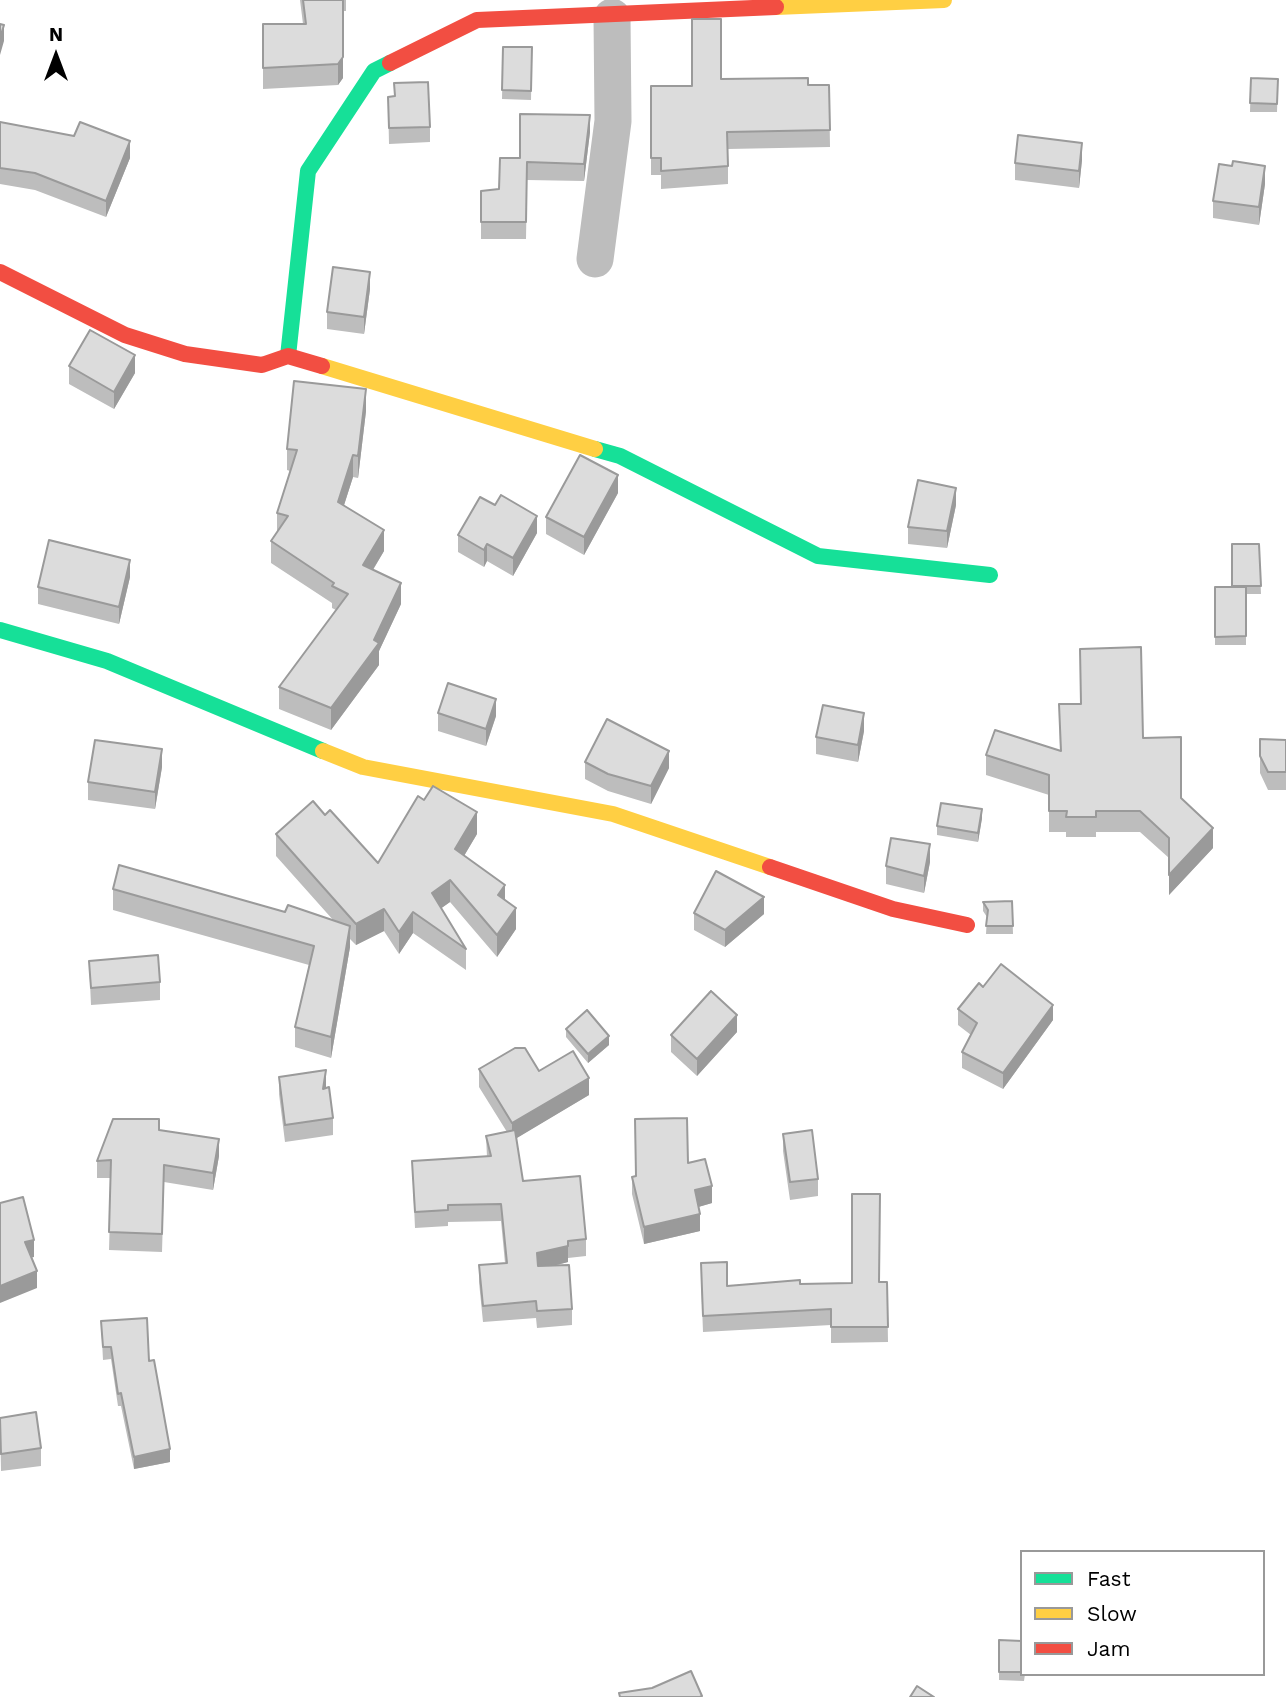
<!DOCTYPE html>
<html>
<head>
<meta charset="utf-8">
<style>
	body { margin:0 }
	#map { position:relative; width:1286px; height:1697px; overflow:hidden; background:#fff; font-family:"Work Sans",sans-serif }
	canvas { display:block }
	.legend { position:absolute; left:1020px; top:1550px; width:245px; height:126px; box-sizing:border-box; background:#fff; border:2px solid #999; margin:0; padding:9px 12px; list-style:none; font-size:21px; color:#000 }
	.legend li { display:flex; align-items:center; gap:14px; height:35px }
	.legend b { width:35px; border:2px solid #999 }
	.north { position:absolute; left:21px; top:21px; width:70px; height:70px; -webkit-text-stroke:5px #fff; paint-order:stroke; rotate:0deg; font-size:19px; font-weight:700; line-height:28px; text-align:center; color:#000 }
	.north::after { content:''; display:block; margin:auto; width:24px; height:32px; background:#000; clip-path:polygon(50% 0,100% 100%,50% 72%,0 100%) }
</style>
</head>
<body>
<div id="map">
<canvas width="1286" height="1697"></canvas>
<ul class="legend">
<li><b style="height:9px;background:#16e098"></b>Fast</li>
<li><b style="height:9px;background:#ffcf43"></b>Slow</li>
<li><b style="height:9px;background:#f24e42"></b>Jam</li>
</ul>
<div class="north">N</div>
</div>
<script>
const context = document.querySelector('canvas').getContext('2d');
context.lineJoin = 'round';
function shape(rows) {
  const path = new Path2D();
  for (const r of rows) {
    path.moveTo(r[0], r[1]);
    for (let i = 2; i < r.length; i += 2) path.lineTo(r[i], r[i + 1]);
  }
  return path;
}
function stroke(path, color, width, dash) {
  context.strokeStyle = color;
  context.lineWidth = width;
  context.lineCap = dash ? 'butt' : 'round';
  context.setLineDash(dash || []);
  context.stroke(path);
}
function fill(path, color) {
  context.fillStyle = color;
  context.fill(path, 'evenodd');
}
stroke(shape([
	[595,259,613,121,612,17]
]), '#bdbdbd', 37);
stroke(shape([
	[288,356,308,171,374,71,390,63],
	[595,449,620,456,818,556,990,575],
	[0,630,107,661,323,751]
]), '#16e098', 16);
stroke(shape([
	[776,7,944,0],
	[322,366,595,449],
	[323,751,363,767,613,814,770,867]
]), '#ffcf43', 16);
stroke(shape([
	[390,63,477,20,776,7],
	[0,272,125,335,185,354,262,365,288,356,322,366],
	[770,867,893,909,967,925]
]), '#f24e42', 16);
fill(shape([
	[300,0,346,0,346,11,343,11,343,78,338,85,263,89,263,24,303,24],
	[503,47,532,47,531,100,502,99],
	[1251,78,1278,79,1277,112,1250,112],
	[721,79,808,85,829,85,830,147,728,149,728,184,661,189,661,175,651,175,651,86,692,86],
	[394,83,430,127,430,142,389,144,388,97,394,96],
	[0,122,130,158,106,217,35,190,0,184],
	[590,132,584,181,527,180,526,239,481,239,481,191,499,189,520,158],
	[1082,160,1079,188,1015,180,1015,163],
	[1265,184,1259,225,1213,218,1213,201],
	[370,289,364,334,327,329,327,312],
	[69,366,135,373,114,409,69,384],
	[366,411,358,478,353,477,344,505,384,551,373,570,401,604,379,651,379,665,331,730,279,709,279,687,336,610,332,608,332,603,271,563,271,541,277,533,277,513,290,471,287,470,287,449],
	[618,493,584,555,546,534,546,517],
	[956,505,947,548,908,544,908,527],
	[537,533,513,576,487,561,484,567,458,552,458,535],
	[1232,544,1259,544,1261,594,1246,594,1246,645,1215,645,1215,587,1232,587],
	[130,577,119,624,38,604,38,587],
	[1059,704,1143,738,1213,848,1169,895,1169,858,1140,832,1096,832,1096,837,1066,837,1066,832,1049,832,1049,795,986,775,986,755,1060,751],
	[438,713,496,716,486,746,438,731],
	[864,731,858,762,816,754,816,737],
	[1260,739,1286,740,1286,790,1268,790,1260,773],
	[585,762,669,768,651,804,608,791,585,779],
	[162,767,155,809,88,800,88,782],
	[325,815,378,863,477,834,464,856,505,900,516,929,497,957,450,902,441,908,466,949,466,970,413,933,399,954,384,931,356,945,350,939,350,947,331,1058,295,1047,295,1027,309,965,113,910,113,889,285,912,334,921,276,856,276,834],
	[982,818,978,842,937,835,937,826],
	[930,862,924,893,886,884,886,866],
	[1012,901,1013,934,986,934,987,917,983,911,983,902],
	[694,913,764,914,725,947,694,930],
	[89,961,160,982,160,1000,91,1005],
	[983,987,1053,1020,1003,1089,962,1068,962,1052,971,1035,958,1025,958,1009],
	[566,1029,609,1045,588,1063,566,1037],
	[737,1032,697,1076,671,1052,671,1035],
	[479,1069,539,1071,589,1095,516,1138,523,1181,586,1239,586,1256,568,1258,568,1262,557,1265,572,1309,572,1325,537,1328,536,1318,483,1322,479,1282,479,1265,505,1263,501,1221,448,1222,448,1226,415,1228,412,1161,487,1157,486,1136,507,1132,479,1087],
	[279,1077,326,1087,333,1118,333,1135,285,1142,279,1094],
	[159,1130,219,1156,213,1190,164,1182,162,1252,109,1250,111,1178,97,1178,97,1161],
	[783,1134,818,1179,818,1196,790,1200,783,1151],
	[688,1163,712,1203,698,1207,700,1231,644,1244,632,1194,632,1177],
	[701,1279,727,1286,887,1282,888,1342,831,1343,831,1325,703,1332],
	[101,1321,149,1361,170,1462,134,1469,121,1406,118,1406,111,1359,103,1360],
	[0,1418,41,1448,41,1466,1,1471],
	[999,1640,1022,1641,1022,1674,1025,1674,1024,1681,999,1680]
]), '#bdbdbd');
fill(shape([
	[4,25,4,41,0,55,0,38],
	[343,57,343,78,338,85,338,64],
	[590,115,590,132,584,181,584,164],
	[130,141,130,158,106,217,106,201],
	[1082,143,1082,160,1079,188,1079,171],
	[1265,166,1265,184,1259,225,1259,207],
	[370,272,370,289,364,334,364,317],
	[135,355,135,373,114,409,114,392],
	[366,389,366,411,358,478,358,456],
	[353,455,353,477,338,524,338,502],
	[618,475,618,493,584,555,584,537],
	[956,488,956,505,947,548,947,531],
	[537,516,537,533,513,576,513,558],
	[384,530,384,551,363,586,363,565],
	[487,544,487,561,484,567,484,550],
	[130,560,130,577,119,624,119,607],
	[401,583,401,604,379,651,379,665,331,730,331,708,374,640],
	[496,699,496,716,486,746,486,729],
	[864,713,864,731,858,762,858,745],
	[162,749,162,767,155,809,155,792],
	[669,751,669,768,651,804,651,786],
	[982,809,982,818,978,842,978,833],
	[477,812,477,834,455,871,455,849],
	[1213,828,1213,848,1169,895,1169,875],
	[930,844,930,862,924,893,924,876],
	[450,880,450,902,432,915,432,893],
	[505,885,505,907,498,895],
	[764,897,764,914,725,947,725,930],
	[516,908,516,929,497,957,497,935],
	[384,909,384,931,356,945,356,924],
	[413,912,413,933,399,954,399,932],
	[350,926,350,947,331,1058,331,1037],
	[1053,1005,1053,1020,1003,1089,1003,1073],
	[737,1015,737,1032,697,1076,697,1059],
	[609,1036,609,1045,588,1063,588,1054],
	[326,1070,326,1087,323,1089],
	[589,1078,589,1095,512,1141,512,1123],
	[219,1139,219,1156,213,1190,213,1173],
	[712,1186,712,1203,695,1208,695,1190],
	[700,1214,700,1231,644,1244,644,1227],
	[34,1240,34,1257,25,1259,25,1242],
	[568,1246,568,1262,537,1270,537,1253],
	[37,1271,37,1288,0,1303,0,1286],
	[170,1449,170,1462,134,1469,134,1457]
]), '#9a9a9a');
const building = shape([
	[303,0,343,0,343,57,338,64,263,68,263,24,306,24,303,0],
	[692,19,721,19,721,79,808,78,808,85,829,85,830,130,727,132,728,166,661,171,661,158,651,158,651,86,692,86,692,19],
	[0,24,4,25,0,38,0,24],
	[503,47,532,47,531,91,502,90,503,47],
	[1251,78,1278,79,1277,104,1250,103,1251,78],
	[428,82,430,127,389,128,388,97,395,96,394,83,428,82],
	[520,114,590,115,584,164,527,162,526,222,481,222,481,191,499,189,500,158,520,158,520,114],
	[0,122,74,136,80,122,130,141,106,201,35,173,0,168,0,122],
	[1018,135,1082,143,1079,171,1015,163,1018,135],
	[1233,161,1265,166,1259,207,1213,201,1219,164,1232,166,1233,161],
	[333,267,370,272,364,317,327,312,333,267],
	[90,330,135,355,114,392,69,366,90,330],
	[294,381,366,389,358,456,353,455,338,502,384,530,363,565,401,583,374,640,379,643,331,708,279,687,348,594,332,586,334,583,271,541,288,516,277,513,297,450,287,449,294,381],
	[580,455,618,475,584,537,546,517,580,455],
	[918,480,956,488,947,531,908,527,918,480],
	[501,495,537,516,513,558,487,544,484,550,458,535,480,497,495,505,501,495],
	[49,540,130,560,119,607,38,587,49,540],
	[1232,544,1259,544,1261,586,1232,586,1232,544],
	[1215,587,1246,587,1246,636,1215,637,1215,587],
	[1141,647,1143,738,1181,737,1181,798,1213,828,1169,875,1169,838,1140,811,1096,811,1096,817,1066,817,1067,811,1049,811,1049,775,986,755,995,730,1061,751,1059,704,1081,704,1080,649,1141,647],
	[448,683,496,699,486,729,438,713,448,683],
	[823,705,864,713,858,745,816,737,823,705],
	[607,719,669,751,651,786,608,774,585,762,607,719],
	[1260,739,1286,740,1286,772,1268,772,1260,756,1260,739],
	[95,740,162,749,155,792,88,782,95,740],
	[433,786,477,812,455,849,505,885,498,895,516,908,497,935,450,880,432,893,466,949,413,912,399,932,384,909,356,924,276,834,313,801,325,815,330,810,378,863,418,796,424,800,433,786],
	[941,803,982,809,978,833,937,826,941,803],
	[891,838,930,844,924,876,886,866,891,838],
	[119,865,285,912,288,905,350,926,331,1037,295,1027,314,946,113,889,119,865],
	[716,871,764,897,725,930,694,913,716,871],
	[1012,901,1013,926,986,926,988,910,983,902,1012,901],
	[158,955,160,982,91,988,89,961,158,955],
	[1001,964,1053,1005,1003,1073,962,1052,977,1023,958,1009,979,983,983,987,1001,964],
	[711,991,737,1015,697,1059,671,1035,711,991],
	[587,1010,609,1036,588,1054,566,1029,587,1010],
	[515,1048,525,1048,539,1071,573,1051,589,1078,512,1123,479,1069,515,1048],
	[326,1070,323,1089,329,1087,333,1118,285,1125,279,1077,326,1070],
	[687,1118,688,1163,705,1159,712,1186,695,1190,700,1214,644,1227,632,1177,636,1176,635,1119,687,1118],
	[113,1119,159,1119,159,1130,219,1139,213,1173,164,1165,162,1234,109,1232,111,1160,97,1161,113,1119],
	[515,1130,523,1181,580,1176,586,1239,568,1241,568,1246,537,1253,538,1266,569,1265,572,1309,537,1311,536,1301,483,1306,479,1265,507,1263,501,1204,448,1205,448,1210,415,1212,412,1161,491,1156,486,1136,515,1130],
	[812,1130,818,1179,790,1182,783,1134,812,1130],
	[852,1194,880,1194,879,1282,887,1282,888,1327,831,1327,831,1309,703,1316,701,1263,727,1262,727,1286,800,1280,800,1284,852,1283,852,1194],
	[23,1197,34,1240,25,1242,37,1271,0,1286,0,1203,23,1197],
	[147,1318,149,1361,154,1360,170,1449,134,1457,121,1393,118,1394,111,1347,103,1347,101,1321,147,1318],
	[36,1412,41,1448,1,1454,0,1418,36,1412],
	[999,1640,1022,1641,1022,1672,999,1672,999,1640],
	[691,1671,702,1696,700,1697,620,1697,619,1693,652,1688,691,1671],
	[917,1686,934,1697,910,1697,917,1686]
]);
fill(building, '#dcdcdc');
stroke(building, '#9a9a9a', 2);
</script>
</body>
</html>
